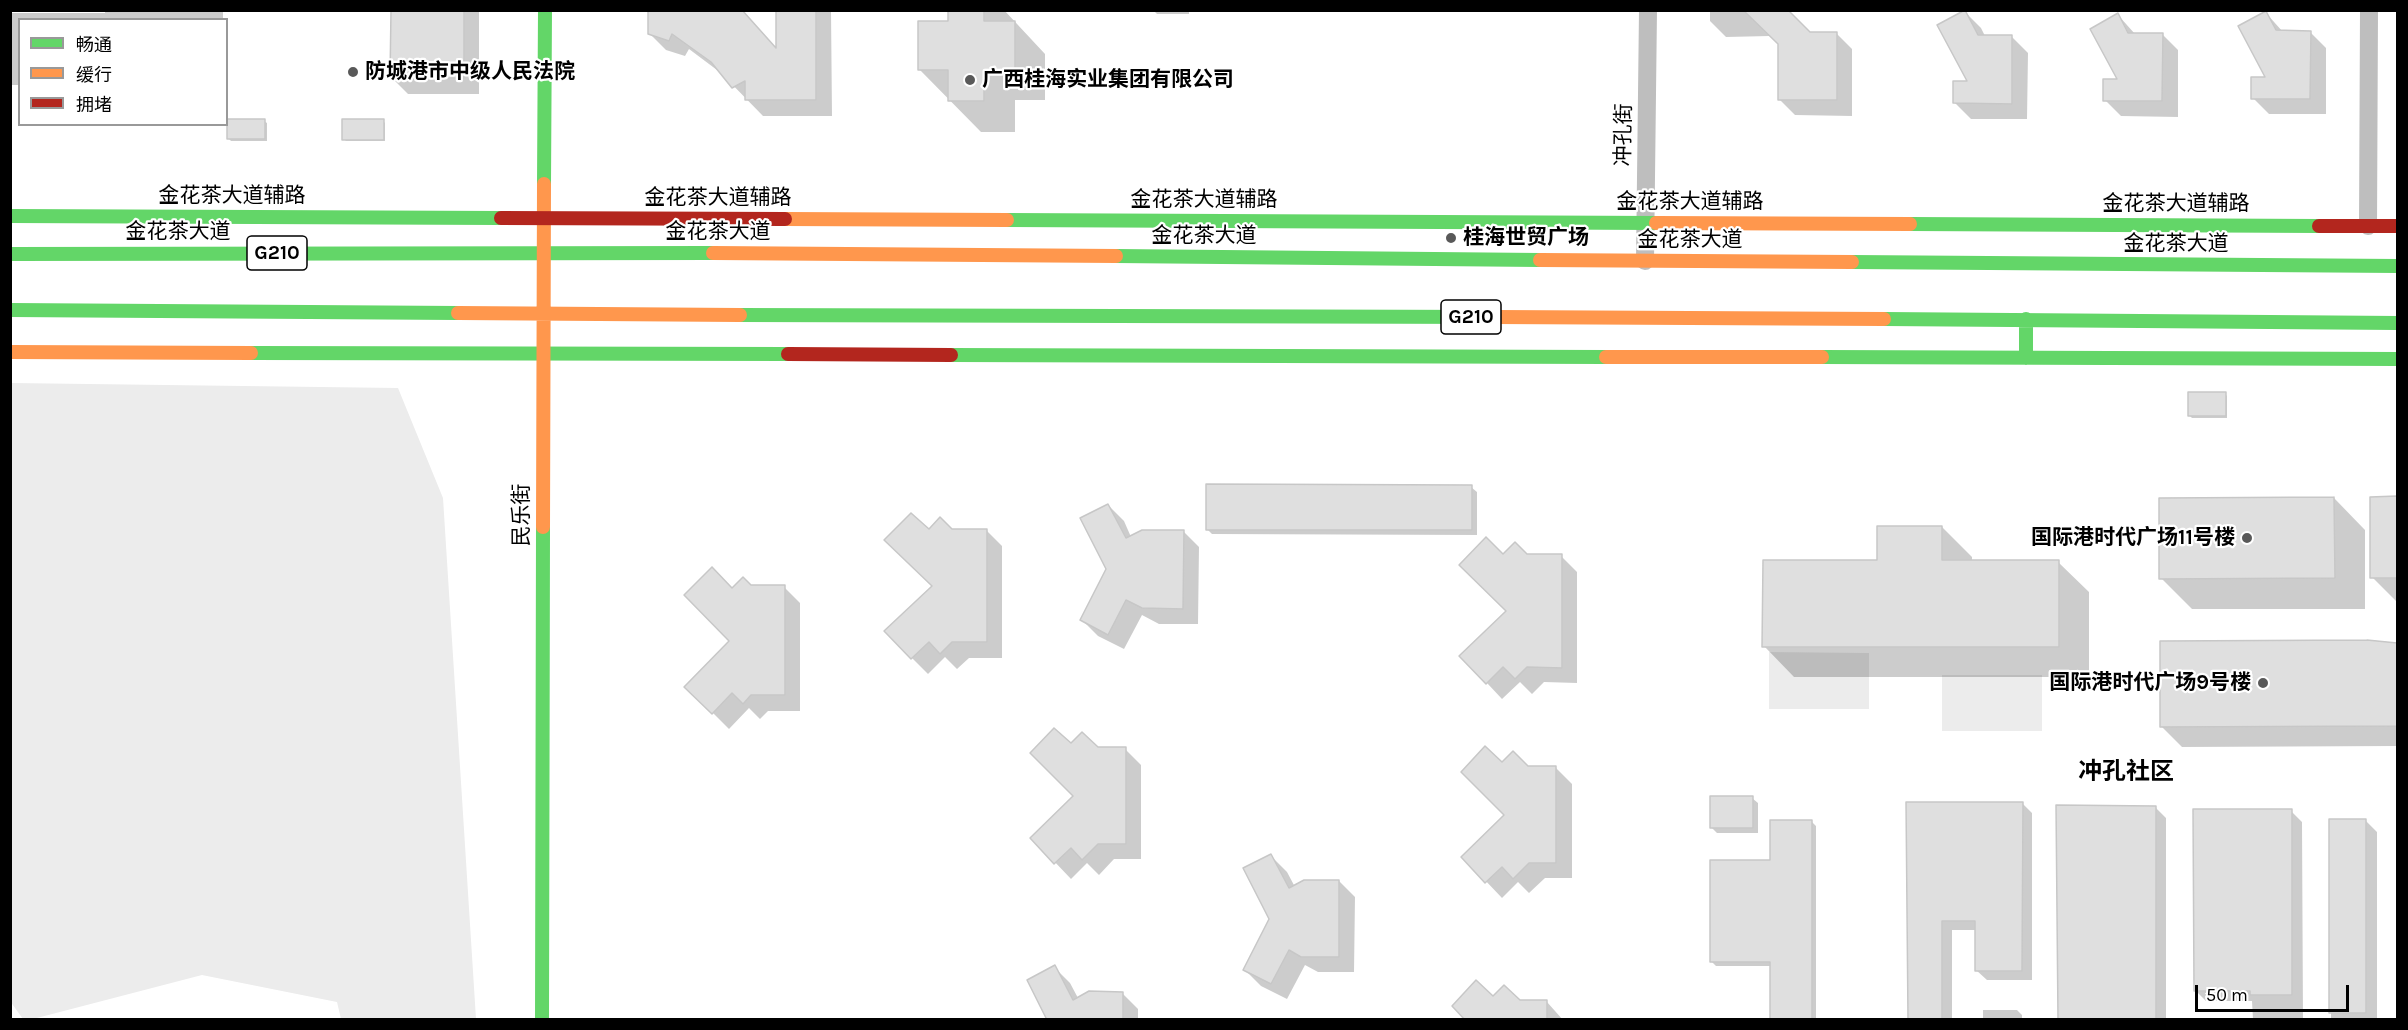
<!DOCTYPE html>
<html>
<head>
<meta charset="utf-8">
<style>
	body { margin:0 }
	#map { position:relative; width:2408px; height:1030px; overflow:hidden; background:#fff; font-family:Karla,"Noto Sans SC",sans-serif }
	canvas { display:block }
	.frame { position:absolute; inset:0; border:12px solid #000; pointer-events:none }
	.legend { position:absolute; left:18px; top:18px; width:210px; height:108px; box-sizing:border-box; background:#fff; border:2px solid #999; margin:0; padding:8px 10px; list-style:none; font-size:18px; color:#000 }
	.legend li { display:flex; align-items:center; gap:12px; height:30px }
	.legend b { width:30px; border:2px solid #999 }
	.scale { position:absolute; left:2195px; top:985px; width:154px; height:27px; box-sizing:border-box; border:3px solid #000; border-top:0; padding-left:8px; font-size:18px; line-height:21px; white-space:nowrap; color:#000; -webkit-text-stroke:4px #fff; paint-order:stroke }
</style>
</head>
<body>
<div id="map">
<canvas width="2408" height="1030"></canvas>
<div class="frame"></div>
<ul class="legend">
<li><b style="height:8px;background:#63d668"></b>畅通</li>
<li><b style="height:8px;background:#ff974d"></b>缓行</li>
<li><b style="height:8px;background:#b3261e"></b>拥堵</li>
</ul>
<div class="scale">50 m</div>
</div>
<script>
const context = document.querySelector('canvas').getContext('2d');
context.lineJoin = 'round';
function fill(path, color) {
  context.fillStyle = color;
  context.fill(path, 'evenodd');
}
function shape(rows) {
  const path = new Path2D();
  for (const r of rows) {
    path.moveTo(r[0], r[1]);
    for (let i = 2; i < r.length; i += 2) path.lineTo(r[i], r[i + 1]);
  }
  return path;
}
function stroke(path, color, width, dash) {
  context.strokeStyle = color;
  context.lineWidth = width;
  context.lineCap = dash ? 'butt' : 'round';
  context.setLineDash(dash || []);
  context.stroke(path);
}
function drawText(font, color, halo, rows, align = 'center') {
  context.font = font + ' Karla,"Noto Sans SC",sans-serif';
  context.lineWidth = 4.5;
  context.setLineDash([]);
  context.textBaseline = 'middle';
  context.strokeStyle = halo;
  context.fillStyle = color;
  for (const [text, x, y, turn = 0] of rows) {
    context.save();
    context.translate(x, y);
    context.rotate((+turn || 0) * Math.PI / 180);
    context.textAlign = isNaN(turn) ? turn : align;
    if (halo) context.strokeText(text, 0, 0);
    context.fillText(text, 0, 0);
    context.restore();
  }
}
fill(shape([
	[11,383,398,388,443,498,476,1019,341,1019,337,1002,202,975,33,1019,23,1019,10,1001],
	[1769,652,1869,653,1869,709,1769,709],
	[1942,675,2042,675,2042,731,1942,731]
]), '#ececec');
fill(shape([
	[105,10,223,10,223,20,20,20,20,85,10,85,10,13,105,13],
	[392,10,479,10,479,94,408,94,392,78],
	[649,10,778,51,778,10,831,10,832,116,763,116,721,73,689,49,685,56,666,50,649,33],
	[950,10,1004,10,1045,54,1045,100,1015,100,1015,132,981,132,919,69,950,23],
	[1153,10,1189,10,1189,14,1157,14],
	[1710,10,1786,10,1810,33,1836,33,1852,49,1852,116,1795,115,1779,99,1779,44,1770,36,1726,37,1710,21],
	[1965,12,1981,28,1985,36,2012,37,2028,53,2027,119,1971,119,1955,103,1969,83],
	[2266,13,2283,32,2310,32,2326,48,2326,114,2269,114,2253,98,2267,78],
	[2118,15,2135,34,2162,34,2178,50,2178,117,2121,116,2105,100,2119,80],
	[264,121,267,123,267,141,231,141,229,139],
	[383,121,385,123,385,141,346,141,344,139],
	[2225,394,2227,396,2227,418,2192,418,2189,415],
	[1471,487,1477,492,1477,535,1212,534,1207,529],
	[2334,498,2365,530,2365,609,2192,609,2161,578],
	[2372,498,2398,498,2398,603,2372,577],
	[1108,505,1124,521,1131,537,1183,531,1199,547,1198,624,1159,624,1142,615,1124,649,1098,636,1082,620,1108,569],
	[1942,527,1972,557,1972,562,2058,562,2089,592,2089,677,1794,677,1764,646,1879,562],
	[986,530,1002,546,1002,658,969,658,957,669,945,657,928,674,912,658,934,586,929,532],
	[1503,556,1561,556,1577,572,1577,683,1544,682,1532,694,1520,682,1502,699,1487,683,1508,611],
	[751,587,784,587,800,603,800,711,768,711,760,719,749,708,729,729,687,687,731,641,732,590],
	[2367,642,2398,645,2398,746,2182,747,2161,726],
	[1071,745,1097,749,1125,749,1141,765,1141,859,1114,859,1099,875,1087,863,1071,879,1032,838,1075,796],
	[1502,764,1528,768,1556,768,1572,784,1572,878,1545,878,1529,893,1518,882,1502,898,1463,857,1506,815],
	[1752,798,1758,803,1758,833,1717,833,1711,827],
	[2022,803,2032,813,2032,980,1987,980,1976,970,1976,930,1952,930,1952,1020,1909,1020,1908,804],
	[2156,808,2166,818,2166,1020,2059,1020],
	[2291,811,2302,822,2303,1020,2253,1020,2252,1001,2206,1001,2195,990],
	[2365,820,2377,832,2377,1020,2331,1020,2331,821],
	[1811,821,1816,826,1816,1020,1771,1020,1771,966,1716,966,1711,961,1772,861],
	[1271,856,1287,872,1295,887,1339,881,1355,897,1354,972,1318,972,1305,965,1287,999,1261,986,1245,970,1271,919],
	[1054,967,1070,983,1078,998,1122,993,1138,1009,1138,1020,1049,1020],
	[1493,998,1519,1002,1547,1002,1563,1020,1467,1020],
	[1983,1010,2017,1010,2022,1015,2022,1020,1983,1020]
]), '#0003');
const building = shape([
	[391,10,464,10,464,78,390,78,391,10],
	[648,10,742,10,776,48,776,10,816,10,816,100,745,100,745,81,732,88,711,62,672,34,669,41,648,34,648,10],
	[948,10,984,10,984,21,1015,21,1015,70,984,70,984,101,948,101,948,70,918,70,918,21,948,21,948,10],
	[1743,10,1788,10,1810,32,1837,32,1837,100,1778,100,1778,44,1743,10],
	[1965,10,1978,35,2012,35,2012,104,1953,103,1953,81,1967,81,1937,25,1965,10],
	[2266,11,2276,30,2311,31,2310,99,2251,99,2251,77,2265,77,2238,26,2266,11],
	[2118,13,2128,33,2163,33,2162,101,2103,101,2103,79,2117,79,2090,29,2118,13],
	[227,119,265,119,265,139,227,139,227,119],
	[342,119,384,119,384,140,342,140,342,119],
	[2188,392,2226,392,2226,416,2188,416,2188,392],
	[1206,484,1472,485,1472,530,1206,530,1206,484],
	[2397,496,2397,578,2370,578,2370,497,2397,496],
	[2334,497,2335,578,2159,579,2159,498,2334,497],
	[1108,504,1126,538,1142,530,1184,530,1183,609,1142,608,1126,600,1108,635,1080,620,1106,569,1080,518,1108,504],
	[911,513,929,529,940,517,952,529,987,529,987,642,952,642,940,654,929,642,911,659,884,631,932,586,884,540,911,513],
	[1877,526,1942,526,1942,560,2059,560,2059,647,1762,647,1763,560,1877,560,1877,526],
	[1486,537,1503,554,1515,542,1527,554,1562,554,1562,668,1527,667,1515,679,1503,667,1486,684,1459,656,1506,611,1459,565,1486,537],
	[712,567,732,588,743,577,751,585,785,585,785,695,751,695,743,704,732,693,712,714,684,687,729,641,684,595,712,567],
	[2367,640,2397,643,2397,726,2160,727,2160,641,2367,640],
	[1054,728,1071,743,1082,732,1098,747,1126,747,1126,844,1098,844,1082,860,1071,848,1054,864,1030,838,1073,796,1030,753,1054,728],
	[1485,746,1502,762,1513,751,1528,766,1556,766,1556,863,1529,863,1513,879,1502,867,1485,883,1461,857,1504,815,1461,772,1485,746],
	[1710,796,1753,796,1753,828,1710,828,1710,796],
	[1906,802,2023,802,2022,971,1975,971,1975,921,1942,921,1942,1020,1908,1020,1906,802],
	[2056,805,2156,806,2156,1020,2058,1020,2056,805],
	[2193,809,2292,809,2292,995,2250,995,2250,991,2194,991,2193,809],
	[2329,819,2366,819,2366,1013,2329,1013,2329,819],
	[1770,820,1812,820,1812,1020,1770,1020,1770,962,1710,962,1710,860,1770,860,1770,820],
	[1271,854,1289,888,1304,880,1339,880,1339,957,1301,957,1289,950,1271,984,1243,970,1269,919,1243,868,1271,854],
	[1055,965,1073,1000,1089,991,1123,992,1123,1020,1047,1020,1027,980,1055,965],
	[1476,980,1493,996,1504,985,1520,1000,1547,1000,1547,1020,1465,1020,1452,1006,1476,980]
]);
fill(building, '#dfdfdf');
stroke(building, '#c7c7c7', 1.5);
stroke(shape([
	[2368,226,2369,10],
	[1645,261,1648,10]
]), '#bebebe', 18);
stroke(shape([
	[544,184,545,10],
	[10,216,501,218],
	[1007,220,1656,223],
	[1910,224,2319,226],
	[10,254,713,253],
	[1116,256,1540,260],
	[1852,262,2398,266],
	[10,310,458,313],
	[740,315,1495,317],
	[1884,319,2398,323],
	[2026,319,2026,358],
	[251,353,788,354],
	[951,355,1606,357],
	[1822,357,2398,359],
	[542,1020,543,527]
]), '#63d668', 14);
stroke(shape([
	[785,219,1007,220],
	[1656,223,1910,224],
	[713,253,1116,256],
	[1540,260,1852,262],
	[458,313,740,315],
	[1495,317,1884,319],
	[10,352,251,353],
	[1606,357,1822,357],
	[543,527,544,184]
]), '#ff974d', 14);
stroke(shape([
	[501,218,785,219],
	[2319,226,2398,226],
	[788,354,951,355]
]), '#b3261e', 14);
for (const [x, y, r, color] of [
	[353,72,6,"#595959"],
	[970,80,6,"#595959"],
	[1451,238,6,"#595959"],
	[2247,538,6,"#595959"],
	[2263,683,6,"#595959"]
]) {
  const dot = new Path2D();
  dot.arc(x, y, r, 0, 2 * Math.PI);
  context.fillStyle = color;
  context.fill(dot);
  stroke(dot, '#fff', 2);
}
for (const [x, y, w] of [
	[277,253,60],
	[1471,317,60]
]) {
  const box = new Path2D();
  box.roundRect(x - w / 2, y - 17, w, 34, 4.5);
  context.fillStyle = '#fff';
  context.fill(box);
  stroke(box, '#000', 1.5);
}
drawText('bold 20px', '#000', null, [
	["G210",277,253],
	["G210",1471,317]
]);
drawText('bold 21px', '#000', '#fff', [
	["防城港市中级人民法院",365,72],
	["广西桂海实业集团有限公司",982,80],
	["桂海世贸广场",1463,238],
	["国际港时代广场11号楼",2235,538,"right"],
	["国际港时代广场9号楼",2251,683,"right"]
], 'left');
drawText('21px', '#000', '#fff', [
	["冲孔街",1624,135,-89],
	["金花茶大道辅路",232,196],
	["金花茶大道辅路",718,198],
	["金花茶大道辅路",1204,200],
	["金花茶大道辅路",1690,202],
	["金花茶大道辅路",2176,204],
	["金花茶大道",178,232],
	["金花茶大道",718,232],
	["金花茶大道",1204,236],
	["金花茶大道",1690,240],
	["金花茶大道",2176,244],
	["民乐街",522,515,-90]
]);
drawText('bold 24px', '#000', '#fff', [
	["冲孔社区",2126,772]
]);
</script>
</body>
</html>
